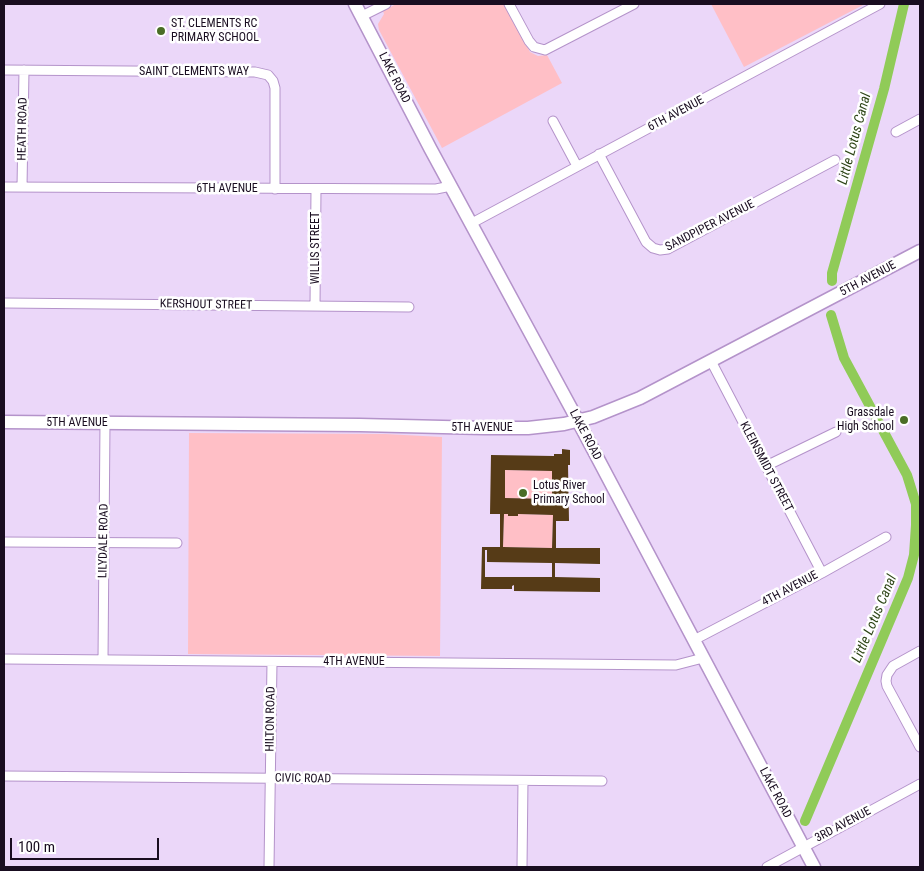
<!DOCTYPE html>
<html>
<head>
<meta charset="utf-8">
<style>
	body { margin:0 }
	#map { position:relative; width:924px; height:871px; overflow:hidden; background:#ebd7f9; font-family:"Roboto Condensed",sans-serif }
	canvas { display:block }
	.frame { position:absolute; inset:0; border:5px solid #190d20; pointer-events:none }
	.scale { position:absolute; left:10px; top:838px; width:149px; height:22px; box-sizing:border-box; border:2px solid #190d20; border-top:0; padding-left:6px; font-size:15px; line-height:18px; white-space:nowrap; color:#190d20; -webkit-text-stroke:4px #fff; paint-order:stroke }
</style>
</head>
<body>
<div id="map">
<canvas width="924" height="871"></canvas>
<div class="frame"></div>
<div class="scale">100 m</div>
</div>
<script>
const context = document.querySelector('canvas').getContext('2d');
context.lineJoin = 'round';
function fill(path, color) {
  context.fillStyle = color;
  context.fill(path, 'evenodd');
}
function shape(rows) {
  const path = new Path2D();
  for (const r of rows) {
    path.moveTo(r[0], r[1]);
    for (let i = 2; i < r.length; i += 2) path.lineTo(r[i], r[i + 1]);
  }
  return path;
}
function stroke(path, color, width, dash) {
  context.strokeStyle = color;
  context.lineWidth = width;
  context.lineCap = dash ? 'butt' : 'round';
  context.setLineDash(dash || []);
  context.stroke(path);
}
function drawText(font, color, halo, rows, align = 'center') {
  context.font = font + ' "Roboto Condensed",sans-serif';
  context.lineWidth = 5;
  context.setLineDash([]);
  context.textBaseline = 'middle';
  context.strokeStyle = halo;
  context.fillStyle = color;
  for (const [text, x, y, turn = 0] of rows) {
    context.save();
    context.translate(x, y);
    context.rotate((+turn || 0) * Math.PI / 180);
    context.textAlign = isNaN(turn) ? turn : align;
    if (halo) context.strokeText(text, 0, 0);
    context.fillText(text, 0, 0);
    context.restore();
  }
}
fill(shape([
	[396,4,505,4,530,52,538,56,547,55,562,83,442,148,379,30,378,24,384,14,383,11],
	[711,4,865,4,744,67],
	[189,433,385,434,442,437,440,656,188,654],
	[505,470,552,471,552,499,505,498],
	[504,514,508,514,508,516,518,516,518,514,553,515,552,548,503,547]
]), '#ffbfc6');
stroke(shape([
	[832,281,832,273,884,89,904,4],
	[805,821,908,578,914,555,916,525,916,504,907,475,844,358,831,315]
]), '#90cb58', 10);
fill(shape([
	[562,449,570,450,570,465,568,465,569,521,556,521,556,548,600,548,600,564,555,563,555,577,600,578,600,592,514,591,514,585,512,586,512,589,481,589,482,547,500,547,500,514,490,514,491,455,554,456,554,454,562,454],
	[505,470,552,471,552,499,505,498],
	[504,514,508,514,508,516,518,516,518,514,553,515,552,548,503,547],
	[485,550,487,550,487,562,552,563,552,577,485,577]
]), '#563b17');
const street = shape([
	[509,4,529,41,534,47,545,50,634,4],
	[362,16,386,4],
	[4,70,255,72,268,75,273,81,275,88,275,189],
	[553,121,577,166],
	[896,132,920,119],
	[599,154,646,242,653,248,660,250,668,249,835,160],
	[4,187,436,189,451,186],
	[22,187,24,70],
	[472,223,880,4],
	[4,303,409,307],
	[315,306,316,189],
	[711,361,822,573],
	[766,466,836,432],
	[4,542,177,543],
	[694,640,822,573,886,537],
	[920,651,893,666,887,675,886,681,887,686,920,747],
	[4,659,676,665,703,658],
	[103,660,105,423],
	[4,776,602,781],
	[269,867,272,662],
	[522,867,523,781],
	[767,867,920,784]
]);
const secondary = shape([
	[355,4,430,148,578,421,814,867],
	[4,422,360,425,484,428,528,428,564,424,593,417,640,398,920,251]
]);
stroke(street, '#b493ca', 11);
stroke(secondary, '#b493ca', 15);
stroke(street, '#fff', 9);
stroke(secondary, '#fff', 12);
for (const [x, y, r, color] of [
	[161,31,5,"#4a6d26"],
	[904,420,5,"#4a6d26"],
	[523,493,5,"#4a6d26"]
]) {
  const dot = new Path2D();
  dot.arc(x, y, r, 0, 2 * Math.PI);
  context.fillStyle = color;
  context.fill(dot);
  stroke(dot, '#fff', 2);
}
drawText('12px', '#190d20', '#fff', [
	["ST. CLEMENTS RC",171,24],
	["PRIMARY SCHOOL",171,38],
	["Grassdale",894,413,"right"],
	["High School",894,427,"right"],
	["Lotus River",533,486],
	["Primary School",533,500]
], 'left');
drawText('12px', '#190d20', '#fff', [
	["SAINT CLEMENTS WAY",194,72],
	["LAKE ROAD",394,78,63],
	["6TH AVENUE",676,114,-28],
	["HEATH ROAD",23,129,-89],
	["6TH AVENUE",227,189],
	["SANDPIPER AVENUE",710,226,-27],
	["WILLIS STREET",316,248,-90],
	["5TH AVENUE",868,279,-28],
	["KERSHOUT STREET",206,305,1],
	["5TH AVENUE",77,423],
	["5TH AVENUE",482,428],
	["LAKE ROAD",585,435,62],
	["KLEINSMIDT STREET",766,467,62],
	["LILYDALE ROAD",104,541,-89],
	["4TH AVENUE",790,589,-28],
	["4TH AVENUE",354,662],
	["HILTON ROAD",271,719,-89],
	["CIVIC ROAD",303,779,1],
	["LAKE ROAD",775,793,62],
	["3RD AVENUE",843,825,-28]
]);
drawText('italic 14px', '#2e4517', '#fff', [
	["Little Lotus Canal",855,139,-75],
	["Little Lotus Canal",875,619,-67]
]);
</script>
</body>
</html>
